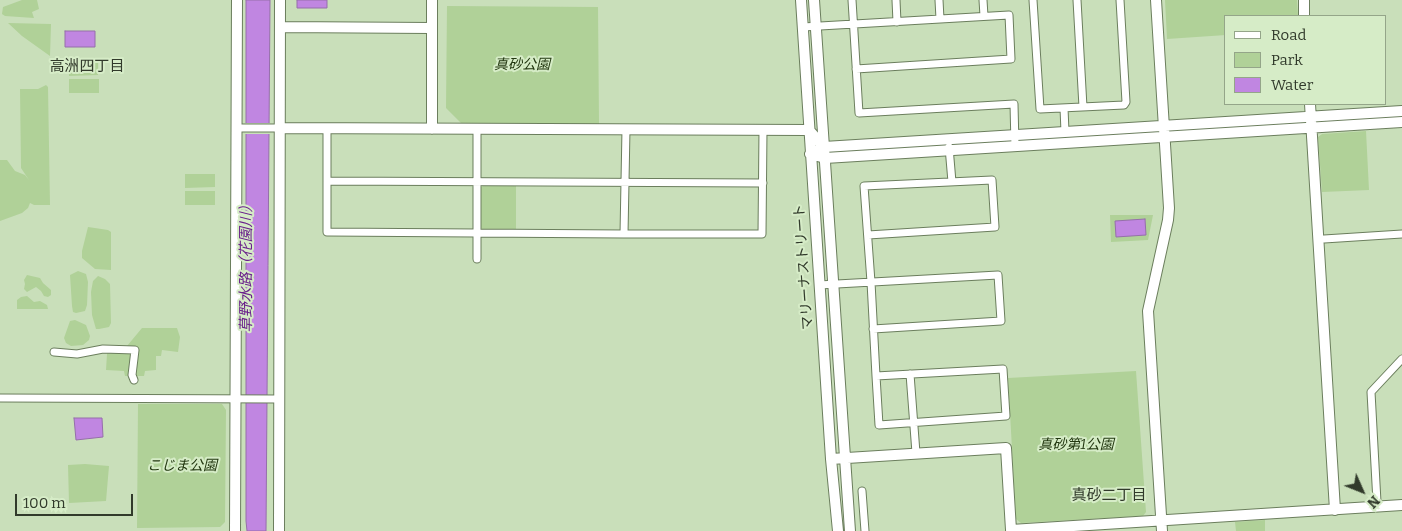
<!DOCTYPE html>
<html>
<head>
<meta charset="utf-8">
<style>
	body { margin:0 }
	#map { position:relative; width:1402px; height:531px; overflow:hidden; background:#c9dfba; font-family:Bitter,serif }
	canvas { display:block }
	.legend { position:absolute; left:1224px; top:15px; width:162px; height:90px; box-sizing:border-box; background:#d6ecc7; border:1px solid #94a589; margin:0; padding:6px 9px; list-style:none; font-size:15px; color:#313a2b }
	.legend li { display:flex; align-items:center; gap:10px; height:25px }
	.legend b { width:25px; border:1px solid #94a589 }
	.north { position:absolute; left:1337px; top:466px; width:50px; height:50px; -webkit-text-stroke:4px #d6ecc7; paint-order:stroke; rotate:134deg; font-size:14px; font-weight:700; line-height:20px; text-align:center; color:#313a2b }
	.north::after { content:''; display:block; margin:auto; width:18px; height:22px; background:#313a2b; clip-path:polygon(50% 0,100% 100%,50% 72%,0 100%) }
	.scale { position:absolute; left:15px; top:494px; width:118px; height:22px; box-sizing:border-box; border:2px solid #313a2b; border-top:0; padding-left:6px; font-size:15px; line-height:18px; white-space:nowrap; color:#313a2b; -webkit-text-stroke:4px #d6ecc7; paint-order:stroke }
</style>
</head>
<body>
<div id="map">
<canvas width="1402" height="531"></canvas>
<ul class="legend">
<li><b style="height:6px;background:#fff"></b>Road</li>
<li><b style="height:14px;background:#b0d198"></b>Park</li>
<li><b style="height:14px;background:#c086e1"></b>Water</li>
</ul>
<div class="north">N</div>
<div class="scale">100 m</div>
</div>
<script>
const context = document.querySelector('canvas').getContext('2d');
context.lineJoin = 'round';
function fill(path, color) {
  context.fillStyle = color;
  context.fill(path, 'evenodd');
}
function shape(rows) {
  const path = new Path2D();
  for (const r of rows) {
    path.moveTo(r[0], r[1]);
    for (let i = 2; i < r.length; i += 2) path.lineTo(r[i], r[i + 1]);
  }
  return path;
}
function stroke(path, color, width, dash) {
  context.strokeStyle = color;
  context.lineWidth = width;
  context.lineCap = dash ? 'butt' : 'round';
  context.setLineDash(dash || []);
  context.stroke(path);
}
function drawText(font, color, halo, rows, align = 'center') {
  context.font = font + ' Bitter,"Noto Sans JP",serif';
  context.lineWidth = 4;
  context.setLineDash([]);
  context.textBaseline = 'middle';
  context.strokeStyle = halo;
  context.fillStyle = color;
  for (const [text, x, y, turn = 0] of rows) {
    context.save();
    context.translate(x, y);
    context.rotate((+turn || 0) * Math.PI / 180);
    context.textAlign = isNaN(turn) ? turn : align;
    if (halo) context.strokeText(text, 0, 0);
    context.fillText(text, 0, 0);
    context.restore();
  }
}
fill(shape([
	[22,0,37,0,39,9,32,12,34,18,5,16,2,14,3,7],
	[1165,0,1297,0,1298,16,1226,16,1226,35,1167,39],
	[447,6,598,7,599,124,461,123,446,108],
	[8,23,51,24,50,56,22,36],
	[69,62,98,62,98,75,69,76],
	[69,79,99,79,99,93,69,93],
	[46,85,48,87,50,205,34,205,30,203,28,208,22,213,0,221,0,160,7,160,15,171,25,175,29,180,21,168,20,89,38,89],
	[1293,122,1294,124,1180,130,1181,129],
	[1366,131,1369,190,1322,192,1318,137,1322,134],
	[1146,132,1146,133,1027,140,1027,139],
	[185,174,215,174,215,187,185,188],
	[483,186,516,186,516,230,483,230,480,227,480,188],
	[185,191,215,191,215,205,185,205],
	[1110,215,1153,215,1148,240,1111,242],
	[88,227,108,230,111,232,111,270,95,269,82,258,82,251],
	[78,271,86,274,88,282,87,305,85,311,76,313,73,312,72,306,70,275],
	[27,275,40,278,43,283,51,290,51,295,48,297,44,296,41,291,36,287,27,292,24,289,25,284,24,280],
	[98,276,105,279,110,284,111,323,109,327,99,329,96,329,92,315,91,292,93,281],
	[27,296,34,302,40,301,47,305,48,309,17,309,17,300,21,297],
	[75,320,86,325,90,336,89,340,83,345,71,346,66,343,64,338,70,321],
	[142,328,177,328,180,337,178,352,162,350,161,356,156,356,156,370,145,371,144,376,125,376,124,371,106,370,107,354,111,346,127,346],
	[1136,371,1146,512,1143,516,1021,523,1016,519,1008,378],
	[138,404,222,404,226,410,225,522,220,527,137,528],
	[85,464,109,466,106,501,69,503,68,465],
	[1265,520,1265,531,1236,531,1235,522]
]), '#b0d198');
const water = shape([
	[246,0,270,0,266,531,247,531,246,521,246,0],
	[297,0,327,0,327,8,297,8,297,0],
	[65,31,95,31,95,47,65,47,65,31],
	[1145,219,1146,235,1116,237,1115,221,1145,219],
	[74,418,102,418,103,437,76,440,74,418]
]);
fill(water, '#c086e1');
stroke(water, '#956faa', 1);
fill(shape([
	[244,123,270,123,270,134,244,134]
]), '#c9dfba');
const street = shape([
	[852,0,859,113,1014,104,1015,146],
	[896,0,897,22],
	[939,0,940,19],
	[983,0,984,16],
	[1033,0,1040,109,1124,105,1126,102,1120,0],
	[1077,0,1083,107],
	[803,27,1009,15,1011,59,856,69],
	[1064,108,1065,132],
	[236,128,280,128],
	[327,128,327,232,624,234,762,234,763,130],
	[949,147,952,182],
	[327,181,763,183],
	[624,234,626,129],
	[868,235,995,227,992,180,864,186,871,282,876,376,879,425,1006,416,1003,369,876,376],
	[1324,239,1402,234],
	[477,259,477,129],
	[819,285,998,275,1001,321,873,329],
	[54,352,77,354,103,349,135,350,132,375,134,380],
	[910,374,916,453],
	[0,398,279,399],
	[862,491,865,531],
	[1377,502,1371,392,1402,359]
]);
const secondary = shape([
	[432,0,432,129],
	[801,0,831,459,838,531],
	[814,0,850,531],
	[1156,0,1169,208,1168,220,1148,311,1162,531],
	[1304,0,1304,16],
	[280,27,431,28],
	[1310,104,1335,510],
	[280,128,809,130,824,147],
	[810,154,824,147,1402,111],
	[810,154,825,158,1402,122],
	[831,459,1006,448,1011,530,1402,505],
	[235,531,237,0],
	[279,531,280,0]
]);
stroke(street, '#6b7e5d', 9);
stroke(secondary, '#6b7e5d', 12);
stroke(street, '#fff', 7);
stroke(secondary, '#fff', 10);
drawText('italic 14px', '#223710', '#d6ecc7', [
	["真砂公園",522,65],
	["真砂第1公園",1076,445],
	["こじま公園",182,466]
]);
drawText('14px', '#313a2b', '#d6ecc7', [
	["マリーナストリート",804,267,-94]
]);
drawText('15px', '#313a2b', '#d6ecc7', [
	["高洲四丁目",87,67],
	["真砂二丁目",1109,496]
]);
drawText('italic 15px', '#6a208b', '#d6ecc7', [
	["草野水路（花園川）",247,265,-90]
]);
</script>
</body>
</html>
